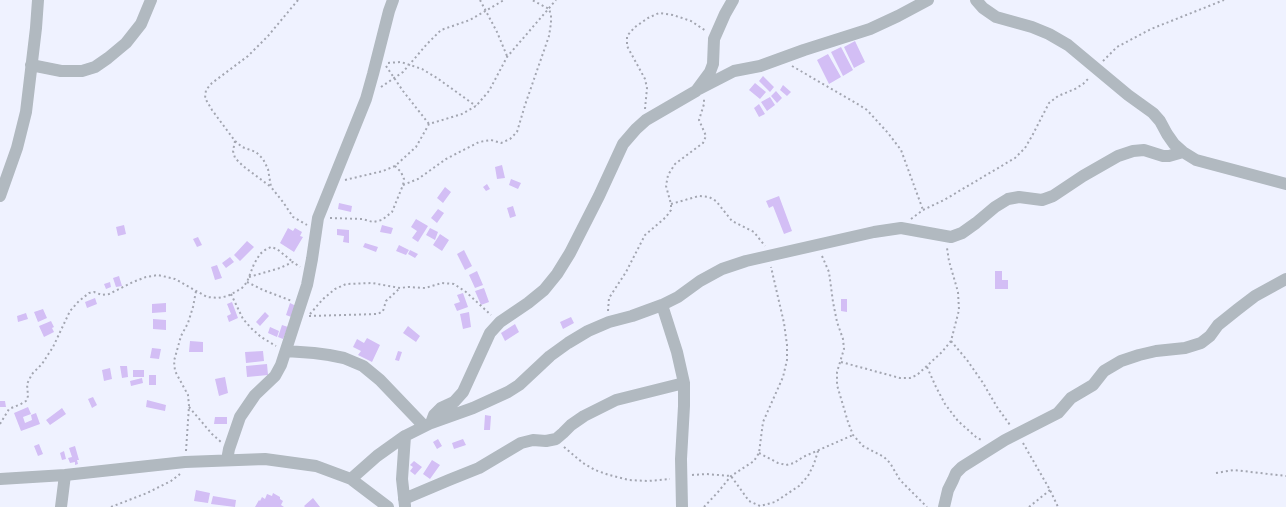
<!DOCTYPE html>
<html>
<head>
<meta charset="utf-8">
<style>
	body { margin:0 }
	canvas { display:block; background:#eff2ff }
</style>
</head>
<body>
<canvas width="1286" height="507"></canvas>
<script>
const context = document.querySelector('canvas').getContext('2d');
context.lineJoin = 'round';
function fill(path, color) {
  context.fillStyle = color;
  context.fill(path, 'evenodd');
}
function shape(rows) {
  const path = new Path2D();
  for (const r of rows) {
    path.moveTo(r[0], r[1]);
    for (let i = 2; i < r.length; i += 2) path.lineTo(r[i], r[i + 1]);
  }
  return path;
}
function stroke(path, color, width, dash) {
  context.strokeStyle = color;
  context.lineWidth = width;
  context.lineCap = dash ? 'butt' : 'round';
  context.setLineDash(dash || []);
  context.stroke(path);
}
fill(shape([
	[855,41,865,62,854,68,844,47],
	[841,47,853,70,843,76,831,52],
	[828,54,841,77,829,84,817,60],
	[763,76,774,87,770,92,759,81],
	[755,83,766,92,760,99,749,90],
	[783,85,791,92,787,96,780,90],
	[776,91,782,98,777,103,771,96],
	[770,97,775,105,767,111,761,102],
	[759,104,765,114,759,117,754,108],
	[502,165,505,178,497,179,495,167],
	[511,179,521,183,518,189,509,185],
	[487,184,490,189,486,191,483,187],
	[445,187,451,192,443,203,437,198],
	[779,196,792,231,784,234,773,206,769,208,766,201],
	[339,203,352,206,351,212,338,209],
	[513,206,516,216,510,218,507,208],
	[438,209,444,213,437,223,431,218],
	[416,219,428,226,418,242,412,238,417,231,411,227],
	[124,225,126,234,118,236,116,227],
	[382,225,393,228,391,234,380,232],
	[288,228,293,231,295,228,302,232,300,236,303,237,294,252,280,243],
	[430,228,438,232,435,240,426,235],
	[337,229,349,230,349,243,343,242,344,236,337,235],
	[440,234,449,240,442,251,433,245],
	[198,237,202,245,197,247,193,239],
	[247,241,254,247,240,261,234,255],
	[365,243,378,247,376,252,363,247],
	[399,245,409,250,406,255,396,251],
	[410,250,418,254,415,258,408,254],
	[464,250,472,266,465,270,457,254],
	[230,257,234,262,226,268,222,263],
	[217,265,222,278,215,280,211,267],
	[477,271,483,285,475,288,469,275],
	[995,271,1002,271,1002,280,1008,280,1008,289,995,289],
	[119,276,122,286,116,287,113,278],
	[110,282,111,287,106,289,104,284],
	[484,288,489,302,481,305,475,291],
	[463,293,468,307,457,311,454,304,460,302,457,295],
	[95,298,97,304,87,308,85,302],
	[841,299,847,299,847,312,841,311],
	[232,302,238,318,229,322,227,316,231,314,227,304],
	[166,303,166,312,152,313,152,304],
	[290,303,298,307,294,318,286,315],
	[43,309,47,318,38,322,34,312],
	[265,312,269,316,260,326,256,322],
	[469,312,471,327,463,329,460,314],
	[26,313,28,319,18,322,17,316],
	[571,317,574,323,563,329,560,322],
	[153,319,166,320,166,330,153,329],
	[51,321,54,327,52,328,54,332,44,337,39,326],
	[515,324,519,332,505,341,501,333],
	[282,325,288,327,283,339,278,337],
	[408,326,420,336,416,342,403,333],
	[270,327,279,331,277,337,268,333],
	[367,338,380,345,372,362,358,355,361,351,353,347,357,339,364,343],
	[190,341,203,342,203,352,189,352],
	[152,348,161,349,159,359,150,358],
	[263,351,264,361,246,363,245,352],
	[398,351,402,352,399,361,395,360],
	[267,364,268,375,247,377,246,366],
	[120,366,127,366,128,377,122,378],
	[110,368,112,379,104,381,102,370],
	[133,370,144,370,144,377,133,377],
	[149,375,156,375,156,385,149,385],
	[225,377,228,393,219,396,215,379],
	[142,378,143,383,131,386,130,381],
	[93,397,97,405,92,408,88,399],
	[147,400,166,405,165,411,146,407],
	[0,401,5,401,6,407,0,407],
	[28,407,31,414,23,417,25,423,32,420,31,415,36,413,40,424,21,431,14,413],
	[62,408,66,414,50,425,46,420],
	[485,415,491,416,490,430,484,430],
	[215,417,227,417,227,424,214,424],
	[438,439,442,446,437,449,433,442],
	[463,439,466,445,454,449,452,443],
	[39,444,43,454,38,456,34,446],
	[75,446,79,460,77,460,78,464,75,465,75,462,70,463,68,458,72,457,69,448],
	[64,451,66,459,62,460,60,453],
	[432,460,440,465,430,479,423,474],
	[414,461,422,467,415,475,410,471,413,467,410,465],
	[196,490,210,493,208,503,194,501],
	[273,493,280,497,280,499,283,501,281,505,284,507,255,507,259,500,260,501,262,497,265,499,267,494,272,496],
	[213,496,236,500,235,507,211,504],
	[313,498,320,507,305,507,304,506]
]), '#d3bef5');
stroke(shape([
	[298,0,268,36,248,56,212,83,206,90,205,98,212,110,235,141,242,147,256,152,263,159,268,169,271,187,283,202,293,217,307,225],
	[480,0,497,32,507,56],
	[1103,61,1117,47,1151,29,1224,0],
	[388,63,401,62,422,69,437,78,476,106],
	[386,66,403,91,429,124],
	[792,66,856,103,867,110,888,133,901,150,923,210],
	[381,87,403,72,427,44,441,30,470,20,504,0],
	[645,109,647,88,645,79,627,46,627,36,635,27,648,18,659,13,673,15,691,21,706,31],
	[235,141,233,151,235,158,243,166,271,187],
	[345,180,383,171,395,166,416,147,429,124,462,114,476,106,489,91,507,57,556,0],
	[403,185,418,179,446,159,479,142,491,140,501,143,510,139,517,132,525,105,549,36,551,23,551,15,549,9,532,0],
	[671,204,699,196,709,197,716,201,732,221,754,232,765,246],
	[330,218,362,219,373,222,382,220,392,212,403,185,404,179,401,172,395,166],
	[911,219,923,210,944,200,1015,158,1025,148,1032,136,1049,103,1058,96,1075,89,1083,84,1090,77],
	[822,256,829,272,833,302,837,322,843,339,844,349,837,372,837,385,848,422,853,435,863,446,884,457,890,463,900,480,927,507],
	[249,277,280,268,293,262,300,267],
	[247,282,263,290,292,301],
	[231,294,243,319,251,328,261,337,276,346],
	[608,311,609,298,626,272,645,235,666,217,671,210,671,204,666,186,668,175,675,164,703,143,706,136,699,120,704,104,704,99],
	[310,314,323,299,335,289,346,284,372,283,400,288,408,287,425,288,442,283,454,284,466,292,491,315],
	[309,316,378,314,383,311,386,301,400,288],
	[951,341,967,360,983,383,997,407,1010,425],
	[841,362,900,378,910,378,917,375,942,352,951,341,959,310,958,292,949,261,947,248],
	[927,367,936,387,945,404,958,421,976,437,983,441],
	[189,407,212,434,221,442],
	[0,424,9,409,21,404,26,401,28,396,27,384,32,374,42,364,53,347,70,311,79,301,89,293,94,292,102,295,109,294,133,282,146,277,158,275,175,279,207,297,218,298,228,296,242,288,247,282,254,264,260,254,265,250,271,247,277,249,293,262],
	[1023,443,1050,490,1058,507],
	[564,447,583,463,595,470,609,475,629,480,648,481,670,479],
	[186,451,189,406,188,395,175,371,174,361,181,336,188,323,193,307,196,291],
	[759,453,778,463,786,465,794,463,803,457,853,435],
	[1216,473,1234,470,1286,476],
	[692,475,706,474,731,476,749,501,760,506,775,502,799,486,808,476,814,464,818,451],
	[111,507,147,493,171,481,180,474],
	[704,507,718,492,731,476,754,461,759,453,763,422,783,377,787,360,787,345,784,323,771,267],
	[1029,507,1050,490]
]), '#a3a6b1', 2, [2, 3]);
stroke(shape([
	[976,0,983,8,996,17,1032,27,1049,34,1068,45,1128,95,1153,113,1160,121,1167,134,1174,144,1183,152,1196,160,1286,184],
	[31,65,61,71,82,71,95,67,108,58,126,43,141,24,151,0],
	[699,89,734,71,760,66,804,50,870,29,898,16,928,0],
	[0,196,17,148,26,112,36,28,38,0],
	[662,305,677,352,684,383,684,406,681,459,682,507],
	[286,351,314,353,329,355,344,358,363,366,380,380,424,426],
	[431,423,434,415,441,408,454,402,463,392,490,333,500,322,528,303,544,290,557,274,570,253,599,196,623,144,636,129,646,120,696,91,710,72,713,64,714,39,725,14,733,0],
	[227,460,229,449,240,417,255,395,275,376,281,365,307,285,312,259,318,218,366,99,373,74,389,11,393,0],
	[0,479,65,475,185,462,265,459,316,466,351,479,388,507],
	[351,479,377,456,405,436,431,423,473,408,508,392,519,385,550,356,568,343,588,331,609,322,632,316,662,305,678,297,700,281,722,269,746,261,874,232,901,228,951,237,962,233,976,223,995,207,1008,199,1019,197,1042,200,1053,196,1083,176,1118,156,1133,151,1144,150,1163,156,1169,156,1183,152],
	[404,499,449,480,479,468,521,443,533,440,546,441,556,439,563,433,571,425,584,416,616,400,684,383],
	[405,506,402,479,405,436],
	[61,507,65,475],
	[944,507,948,490,953,480,956,473,962,467,1005,440,1058,413,1071,398,1093,385,1104,371,1121,361,1139,355,1156,351,1185,348,1201,343,1210,336,1218,325,1238,309,1255,296,1286,279]
]), '#b1b9c0', 12);
</script>
</body>
</html>
